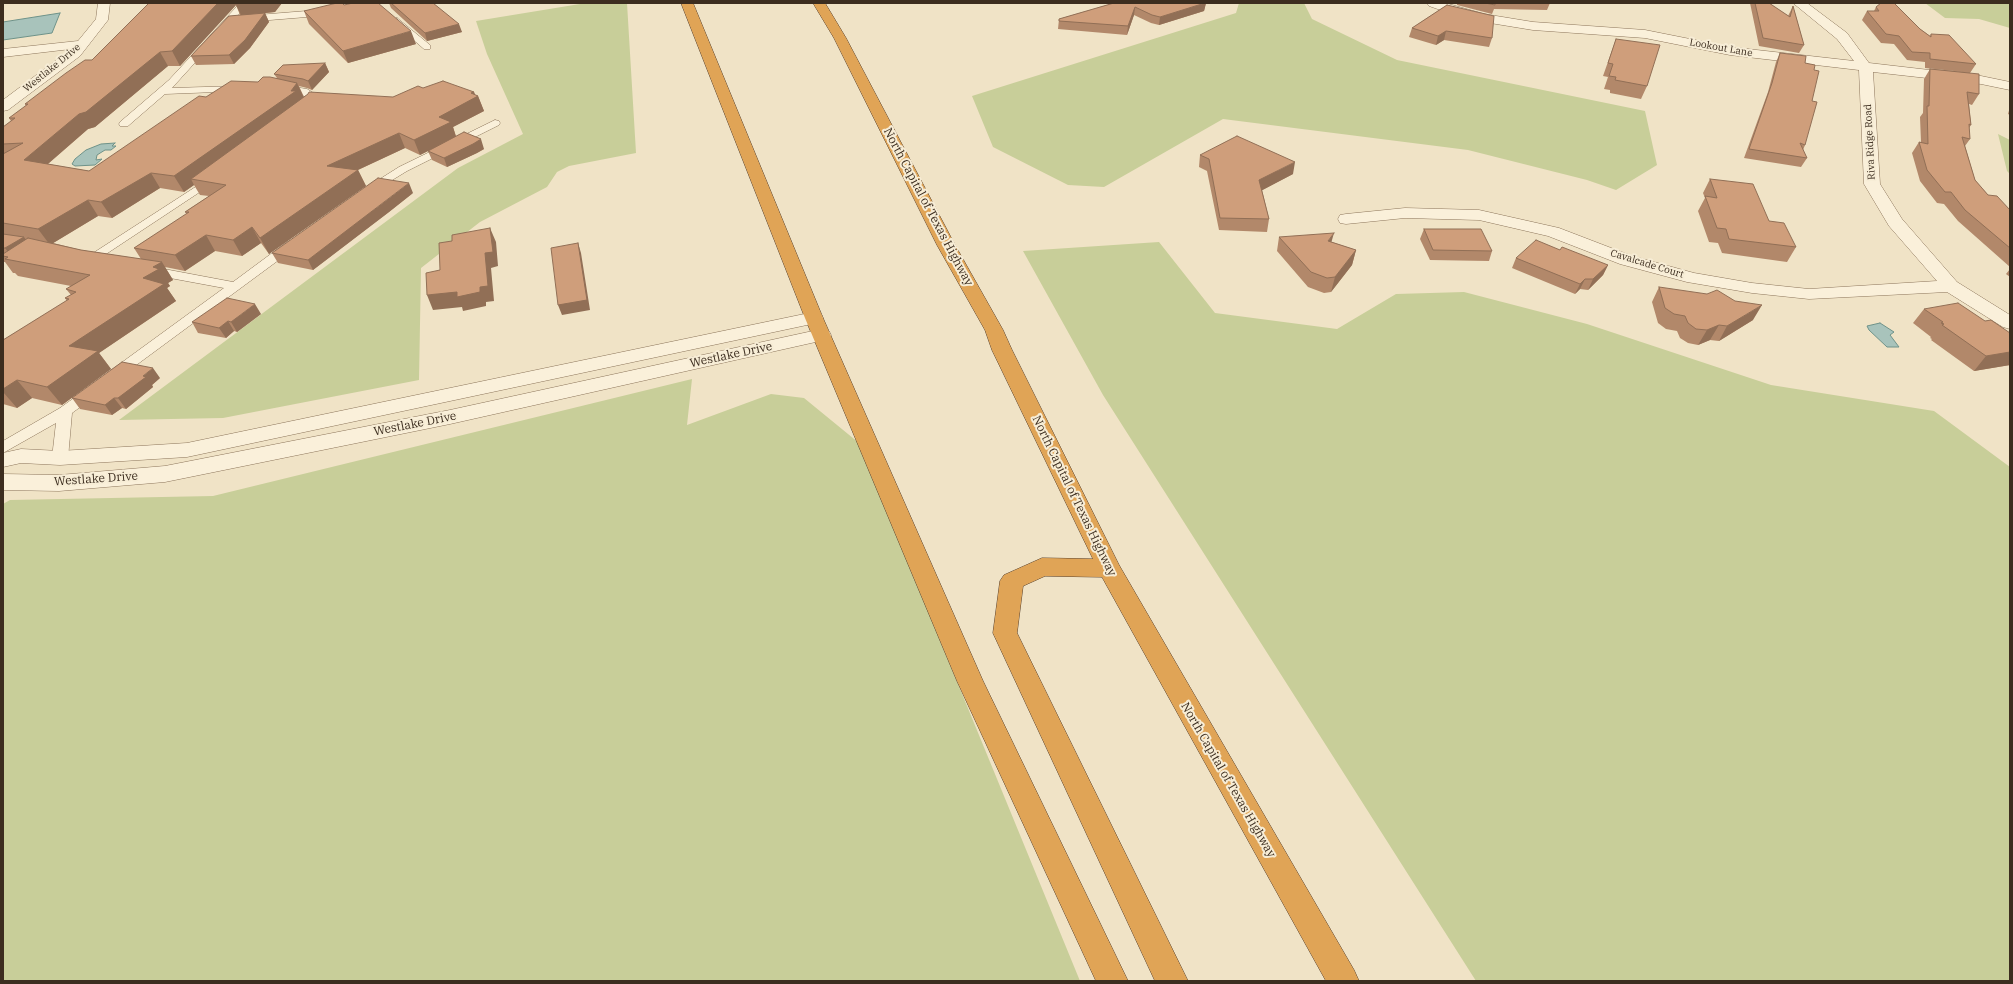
<!DOCTYPE html>
<html>
<head>
<meta charset="utf-8">
<style>
	body { margin:0 }
	#map { position:relative; width:2013px; height:984px; overflow:hidden; background:#f0e3c6; font-family:"IBM Plex Serif",serif }
	canvas { display:block }
	.frame { position:absolute; inset:0; border:4px solid #3c2d1f; pointer-events:none }
</style>
</head>
<body>
<div id="map">
<canvas width="2013" height="984"></canvas>
<div class="frame"></div>
</div>
<script>
const context = document.querySelector('canvas').getContext('2d');
context.lineJoin = 'round';
function fill(path, color) {
  context.fillStyle = color;
  context.fill(path, 'evenodd');
}
function shape(rows) {
  const path = new Path2D();
  for (const r of rows) {
    path.moveTo(r[0], r[1]);
    for (let i = 2; i < r.length; i += 2) path.lineTo(r[i], r[i + 1]);
  }
  return path;
}
function stroke(path, color, width, dash) {
  context.strokeStyle = color;
  context.lineWidth = width;
  context.lineCap = dash ? 'butt' : 'round';
  context.setLineDash(dash || []);
  context.stroke(path);
}
function drawText(font, color, halo, rows, align = 'center') {
  context.font = font + ' "IBM Plex Serif",serif';
  context.lineWidth = 4;
  context.setLineDash([]);
  context.textBaseline = 'middle';
  context.strokeStyle = halo;
  context.fillStyle = color;
  for (const [text, x, y, turn = 0] of rows) {
    context.save();
    context.translate(x, y);
    context.rotate((+turn || 0) * Math.PI / 180);
    context.textAlign = isNaN(turn) ? turn : align;
    if (halo) context.strokeText(text, 0, 0);
    context.fillText(text, 0, 0);
    context.restore();
  }
}
fill(shape([
	[586,3,627,3,636,153,569,166,557,172,547,187,480,222,421,268,419,380,223,418,119,420,458,168,523,134,487,54,476,21],
	[1239,3,1304,3,1312,19,1397,60,1645,111,1657,165,1616,190,1587,180,1468,150,1223,119,1104,187,1068,185,993,147,972,96,1236,13],
	[1925,3,2010,3,2010,28,1979,19,1945,18],
	[1998,134,2010,140,2010,174,2007,171],
	[1159,242,1215,313,1337,329,1396,294,1464,292,1587,324,1771,385,1934,411,2010,467,2010,981,1476,981,1103,395,1023,251],
	[692,379,687,425,771,394,804,398,859,443,1080,981,3,981,3,504,10,500,213,496]
]), '#c8ce99');
const water = shape([
	[60,13,52,33,3,40,3,22,60,13],
	[115,143,112,146,116,146,111,150,105,150,97,155,96,160,102,159,95,165,75,166,72,164,75,159,86,150,101,144,115,143],
	[1880,323,1894,332,1890,335,1899,347,1887,347,1869,330,1867,326,1880,323]
]);
fill(water, '#a8c3bb');
stroke(water, '#6e9289', 1);
const lane = shape([
	[240,3,249,3,172,88,238,86,242,87,243,89,242,91,165,94,128,126,120,126,119,124,120,122,169,80,240,3],
	[346,3,360,3,359,5,319,16,245,22,240,19,245,16,319,10,346,3],
	[397,18,430,45,430,49,424,49,394,23,394,19,397,18],
	[281,85,307,89,315,94,316,96,313,110,307,114,299,114,298,112,304,107,306,97,300,94,277,90,276,88,281,85],
	[495,120,499,121,500,123,499,125,407,171,371,193,363,193,361,191,399,167,495,120],
	[214,175,218,176,220,178,218,180,94,262,86,262,84,259,214,175],
	[291,241,295,242,297,245,295,248,116,380,106,380,104,377,106,374,224,288,143,273,142,270,143,267,148,266,233,282,287,242,291,241],
	[93,386,98,388,100,391,98,394,72,413,68,458,65,462,60,463,55,462,52,458,56,423,3,453,3,441,60,408,88,388,93,386]
]);
const street = shape([
	[98,3,110,3,108,20,80,56,8,110,3,111,3,100,71,49,3,57,3,49,78,41,96,19,98,3],
	[1427,3,1445,3,1484,14,1533,22,1645,30,1730,47,1854,61,1837,39,1793,3,1807,3,1847,33,1869,63,1981,76,2010,82,2010,90,1981,84,1873,72,1880,184,1902,219,1957,282,2010,315,2010,329,2003,327,1947,292,1809,299,1752,293,1687,282,1620,264,1548,236,1479,220,1405,218,1346,224,1340,223,1338,219,1340,215,1346,214,1405,208,1479,210,1559,228,1632,256,1694,273,1752,283,1809,289,1937,281,1889,226,1864,184,1859,70,1730,55,1645,38,1533,30,1484,22,1452,14,1429,6,1427,3],
	[814,312,821,314,823,318,821,322,187,457,60,465,21,463,3,467,3,453,21,449,60,451,187,443,814,312],
	[822,329,829,331,831,335,829,339,450,424,165,482,59,491,3,490,3,474,59,475,165,466,450,410,822,329]
]);
const highway = shape([
	[681,3,693,3,823,318,983,681,1128,981,1096,981,957,681,805,318,681,3],
	[813,3,825,3,846,38,955,245,1003,330,1012,350,1119,565,1354,970,1359,981,1326,981,1102,577,1045,576,1023,586,1017,633,1188,981,1155,981,993,633,1000,581,1004,575,1042,558,1093,559,992,350,985,330,937,245,834,38,813,3]
]);
stroke(lane, '#8c755b', 1);
stroke(street, '#8c755b', 1);
stroke(highway, '#5a432f', 1);
fill(lane, '#faf0da');
fill(street, '#faf0da');
fill(highway, '#e0a456');
fill(shape([
	[149,3,282,3,275,12,265,13,269,22,250,48,234,64,196,65,191,56,240,15,236,5,180,66,168,66,95,127,88,129,48,164,89,171,206,97,258,82,277,78,274,74,325,63,329,72,312,90,307,88,299,86,304,97,393,97,423,88,474,92,475,95,478,96,484,111,453,127,456,136,484,149,477,153,447,167,432,160,428,151,420,155,405,148,358,170,366,186,269,254,261,243,242,256,215,251,185,271,165,267,173,280,168,283,170,286,167,288,176,301,99,353,111,369,62,405,32,398,17,408,3,404,3,340,67,301,65,298,71,295,66,289,71,286,18,276,15,273,13,273,5,262,3,262,3,127,11,121,9,118,26,106,25,104,92,60],
	[194,185,200,195,209,196,185,212,187,214,134,248,141,259,81,250,53,243,98,216,112,218,160,188,184,192],
	[389,3,433,3,462,32,427,41,391,8],
	[1114,3,1206,3,1204,11,1159,25,1151,23,1134,15,1127,35,1058,29,1059,19],
	[1457,3,1550,3,1547,10,1494,9,1492,14,1457,5],
	[1750,3,1769,3,1788,16,1793,6,1804,45,1799,53,1759,46],
	[344,5,416,44,348,63,309,24,304,11],
	[1447,5,1492,38,1489,47,1444,40,1436,45,1409,37,1412,28],
	[1876,7,1920,29,1930,36,1931,34,1976,64,1970,73,1979,94,1972,105,1969,104,1971,125,1969,128,1970,139,1965,146,1975,180,1988,195,2010,210,2010,267,1958,221,1944,204,1937,203,1920,181,1912,153,1919,142,1921,142,1920,117,1923,113,1924,79,1930,69,1964,72,1925,68,1925,62,1907,60,1894,44,1881,43,1862,20,1867,11,1874,11],
	[1616,39,1647,86,1641,99,1610,93,1610,90,1604,89,1608,77,1603,76],
	[1780,53,1805,63,1814,70,1812,101,1805,145,1803,150,1807,158,1801,167,1744,158,1768,92,1776,62],
	[2010,107,2010,115,2008,114],
	[1200,155,1293,174,1262,190,1269,219,1267,232,1219,230,1207,171,1199,167],
	[1710,179,1769,221,1796,247,1787,262,1722,253,1718,243,1709,242,1698,211,1705,198,1703,193],
	[413,193,389,212,313,270,278,263,272,253],
	[1424,229,1492,251,1489,261,1430,260,1420,239],
	[1279,237,1332,242,1356,250,1352,265,1331,292,1324,293,1308,287,1277,251],
	[1560,250,1608,265,1603,275,1588,290,1580,289,1575,294,1512,268,1516,258],
	[2010,269,2010,277,2006,274],
	[1659,287,1753,320,1719,341,1710,340,1698,345,1688,343,1680,338,1677,331,1666,329,1658,323,1652,302],
	[1924,309,1985,321,2010,333,2010,365,1974,371,1931,340,1932,339,1930,338,1931,337,1913,323],
	[261,314,237,332,234,331,226,338,198,333,192,322],
	[160,378,152,385,153,387,126,409,122,408,112,415,80,409,72,398]
]), '#b2886a');
fill(shape([
	[218,3,282,3,275,12,265,13,269,22,250,48,234,64,229,55,241,15,236,5,180,66,172,51],
	[1206,3,1204,11,1159,25,1160,17],
	[1135,7,1134,15,1127,35,1128,26],
	[459,24,462,32,427,41,425,33],
	[411,31,416,44,348,63,343,51],
	[1446,31,1444,40,1436,45,1438,36],
	[160,52,168,66,95,127,88,129,35,175,24,160,79,114],
	[325,63,329,72,312,90,308,81],
	[297,83,304,98,191,179,194,185,184,192,174,176,291,91],
	[474,92,476,97,478,96,484,111,453,127,456,137,420,155,414,140,439,117,471,93],
	[399,133,405,148,334,181,327,166],
	[481,139,484,149,477,153,447,167,444,158],
	[1295,162,1293,174,1257,193,1259,180],
	[358,170,366,186,269,254,260,238],
	[151,173,160,188,112,218,101,202],
	[409,183,413,193,389,212,313,270,308,260],
	[88,200,98,216,50,245,38,229],
	[252,227,261,243,242,256,233,240],
	[490,228,496,242,498,266,491,268,494,301,486,302,486,306,463,311,462,307,433,310,427,295,480,287,485,253],
	[1334,233,1330,247,1328,241],
	[206,235,215,251,185,271,175,255],
	[24,237,36,254,15,261,5,248],
	[578,243,581,253,590,310,562,315,558,305],
	[1356,250,1352,265,1331,292,1335,277],
	[162,262,173,280,168,283,170,286,167,288,176,301,99,353,111,369,62,405,47,387,69,346,143,278,153,267],
	[1608,265,1603,275,1588,290,1593,279],
	[1585,279,1580,289,1575,294,1580,284],
	[255,304,261,314,237,332,231,322],
	[1762,305,1753,320,1719,341,1727,326],
	[228,321,234,331,226,338,219,328],
	[1719,325,1710,340,1698,345,1707,330],
	[2010,352,2010,365,1974,371,1986,356],
	[153,368,160,378,152,385,153,387,126,409,118,398,143,376],
	[17,380,32,398,17,408,3,392,3,389],
	[114,398,122,408,112,415,105,405]
]), '#916f56');
const building = shape([
	[149,3,218,3,172,51,160,52,86,112,79,114,24,160,89,171,199,96,206,97,231,81,258,82,263,77,270,77,297,83,291,91,296,91,174,176,151,173,101,202,88,200,38,229,3,223,3,154,23,143,3,144,3,127,15,118,9,118,28,104,25,104,66,73,85,60,92,60,149,3],
	[337,3,342,3,344,5,353,3,378,3,411,31,343,51,304,11,337,3],
	[391,3,433,3,459,24,425,33,391,3],
	[1114,3,1205,3,1160,17,1152,15,1135,7,1128,26,1059,21,1059,19,1114,3],
	[1485,3,1495,3,1495,5,1485,3],
	[1755,3,1769,3,1790,17,1793,6,1804,45,1763,38,1755,3],
	[1881,3,1894,3,1920,29,1931,37,1931,34,1949,35,1976,64,1930,59,1930,53,1912,52,1899,36,1886,34,1867,11,1879,11,1876,7,1881,3],
	[1447,5,1494,16,1492,38,1446,31,1438,36,1412,28,1447,5],
	[265,13,245,40,229,55,191,56,229,16,265,13],
	[1616,39,1660,45,1647,86,1615,80,1616,77,1609,76,1613,64,1608,63,1616,39],
	[1780,53,1806,56,1805,63,1815,65,1814,70,1819,71,1812,101,1817,102,1805,145,1800,143,1807,158,1749,149,1772,83,1780,53],
	[325,63,308,81,303,79,274,74,283,65,325,63],
	[1930,69,1979,74,1979,94,1967,92,1971,125,1969,124,1970,139,1962,137,1975,180,1988,195,1997,196,2010,210,2010,248,1965,210,1951,192,1945,192,1927,170,1919,142,1928,144,1927,106,1929,106,1930,69],
	[443,81,474,92,471,93,478,96,439,117,451,122,414,140,399,133,327,166,358,170,260,238,252,227,233,240,206,235,175,255,134,248,189,212,185,212,226,185,191,179,308,94,309,92,393,97,418,86,423,88,443,81],
	[464,132,481,139,473,144,444,158,428,151,464,132],
	[1237,136,1295,162,1259,180,1269,219,1220,218,1209,159,1200,155,1237,136],
	[378,178,409,183,384,202,308,260,272,253,378,178],
	[1710,179,1753,184,1769,221,1784,223,1796,247,1729,239,1726,229,1717,228,1705,196,1717,198,1710,179],
	[490,228,493,252,485,253,488,286,480,287,480,292,457,297,457,292,427,295,426,273,440,270,439,243,452,241,452,235,490,228],
	[1424,229,1481,229,1492,251,1433,250,1424,229],
	[1334,233,1328,241,1356,250,1335,277,1327,278,1311,272,1279,237,1334,233],
	[3,234,24,237,5,248,3,248,3,234],
	[28,238,81,250,162,262,153,267,159,269,143,278,164,284,69,346,98,351,47,387,17,380,3,389,3,340,69,299,65,298,76,292,66,289,90,275,5,259,8,257,3,256,3,254,28,238],
	[1536,240,1560,250,1562,247,1608,265,1593,279,1585,279,1580,284,1516,258,1536,240],
	[578,243,587,300,558,305,551,248,578,243],
	[1659,287,1707,294,1717,290,1735,301,1762,305,1727,326,1719,325,1707,330,1696,329,1688,323,1685,316,1674,314,1665,308,1659,287],
	[227,298,255,304,231,322,228,321,219,328,192,322,227,298],
	[1958,303,1985,321,1991,320,2010,333,2010,352,1986,356,1942,325,1944,324,1941,323,1943,322,1924,309,1958,303],
	[122,362,153,368,143,376,146,377,118,398,114,398,105,405,72,398,122,362]
]);
fill(building, '#cf9e7b');
stroke(building, '#916f56', 1);
drawText('10px', '#3c2d1f', '#f7edd6', [
	["Lookout Lane",1721,48,10],
	["Westlake Drive",52,68,-39],
	["Riva Ridge Road",1870,142,-93],
	["Cavalcade Court",1647,264,17]
]);
drawText('12px', '#3c2d1f', '#f7edd6', [
	["North Capital of Texas Highway",928,207,62],
	["Westlake Drive",731,355,-12],
	["Westlake Drive",415,424,-11],
	["Westlake Drive",96,479,-4],
	["North Capital of Texas Highway",1074,496,64],
	["North Capital of Texas Highway",1228,780,60]
]);
</script>
</body>
</html>
